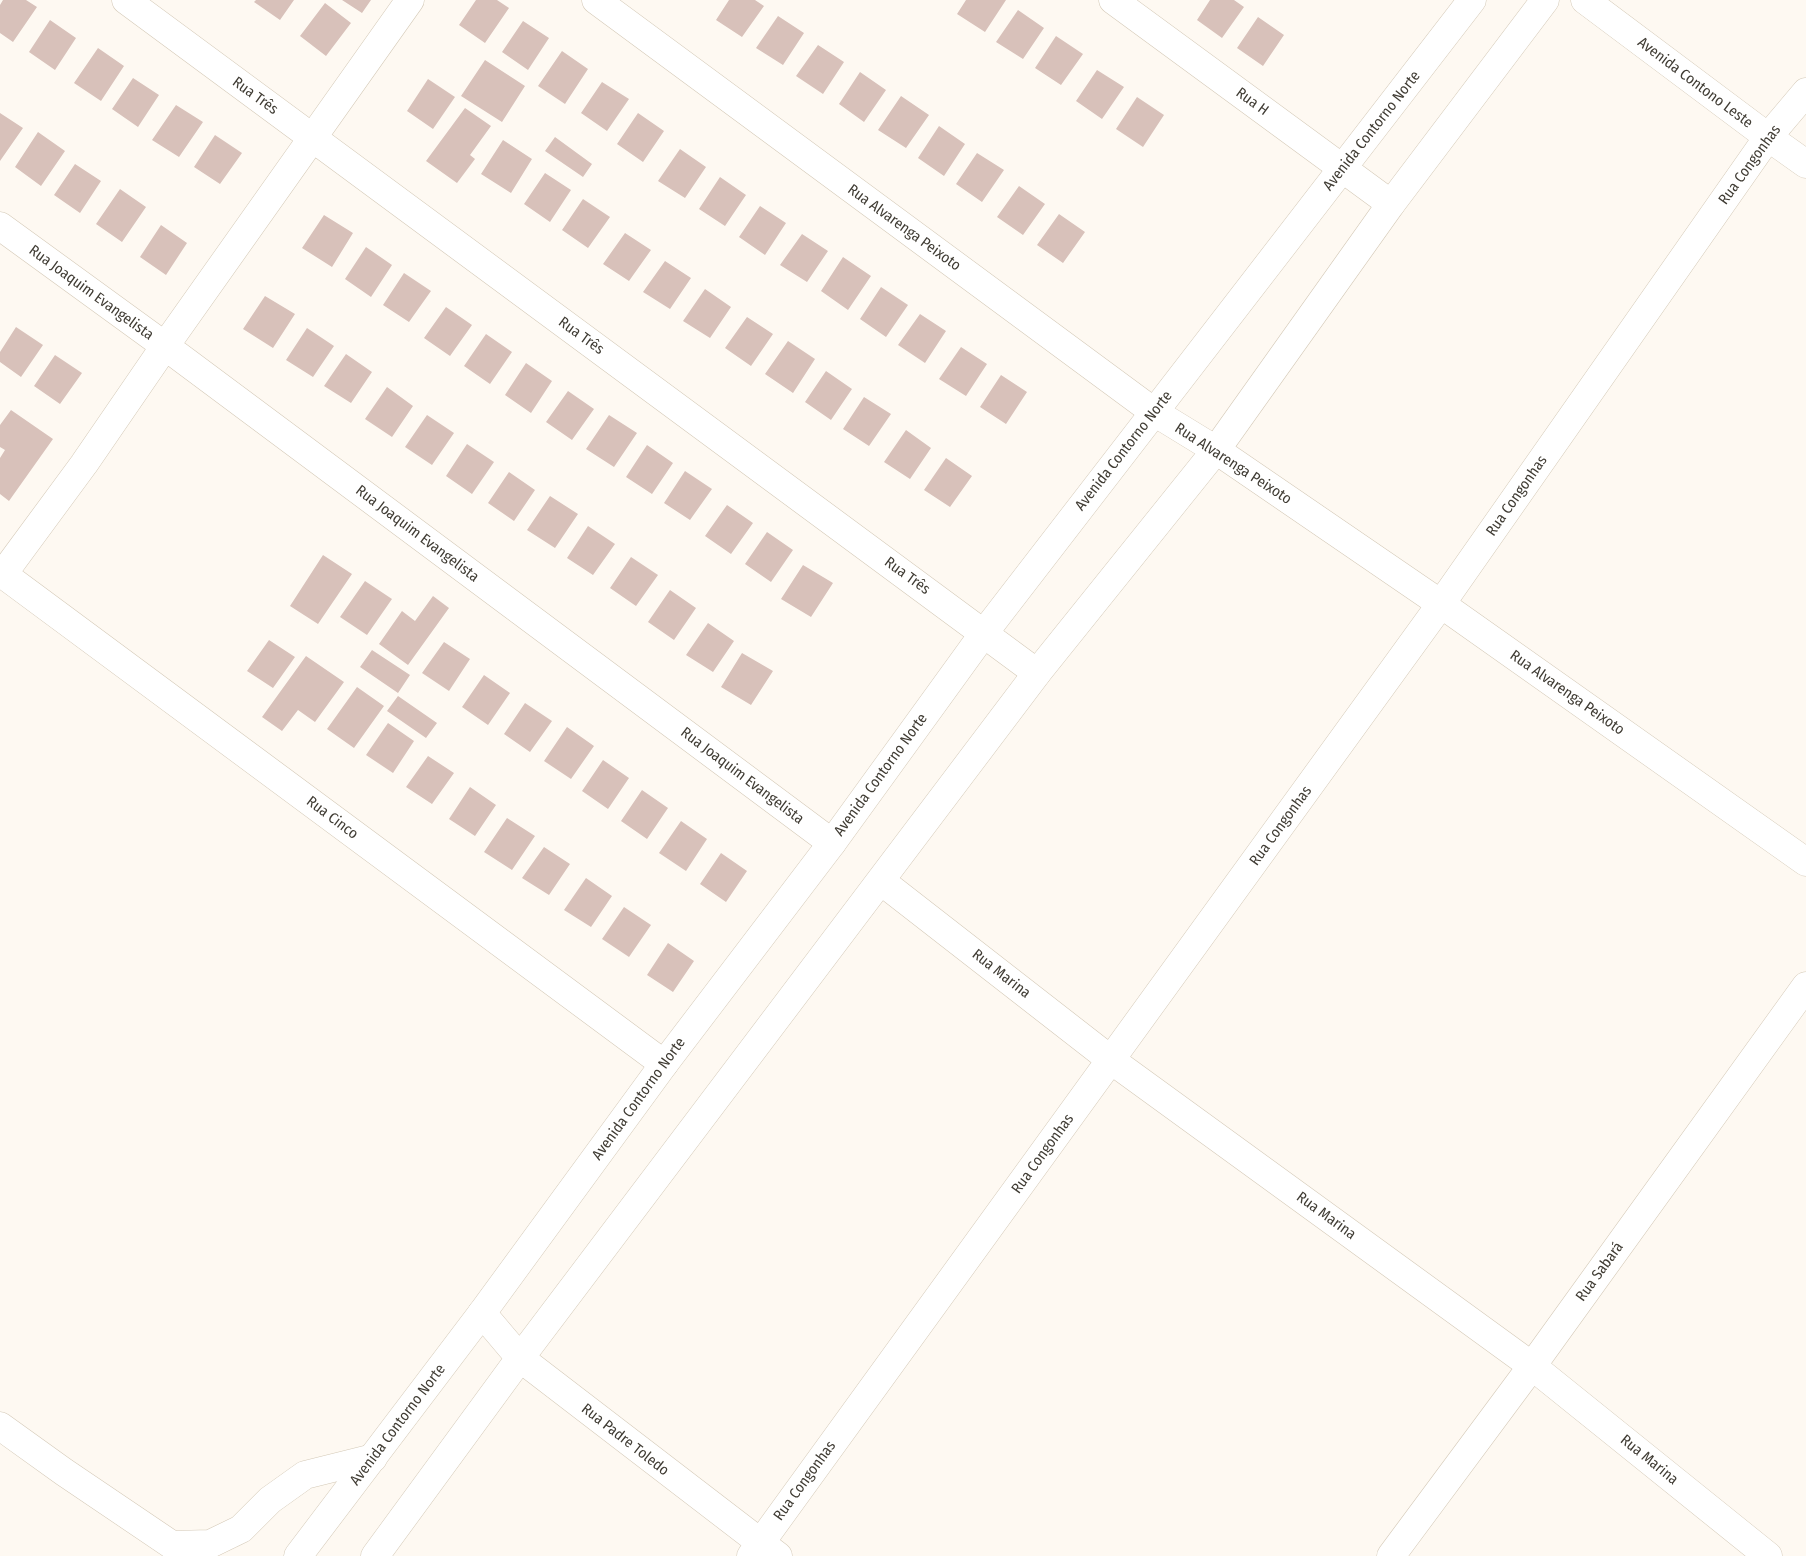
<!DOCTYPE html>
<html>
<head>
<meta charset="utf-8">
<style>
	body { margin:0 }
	canvas { display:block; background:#fef9f2 }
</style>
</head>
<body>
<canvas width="1806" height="1556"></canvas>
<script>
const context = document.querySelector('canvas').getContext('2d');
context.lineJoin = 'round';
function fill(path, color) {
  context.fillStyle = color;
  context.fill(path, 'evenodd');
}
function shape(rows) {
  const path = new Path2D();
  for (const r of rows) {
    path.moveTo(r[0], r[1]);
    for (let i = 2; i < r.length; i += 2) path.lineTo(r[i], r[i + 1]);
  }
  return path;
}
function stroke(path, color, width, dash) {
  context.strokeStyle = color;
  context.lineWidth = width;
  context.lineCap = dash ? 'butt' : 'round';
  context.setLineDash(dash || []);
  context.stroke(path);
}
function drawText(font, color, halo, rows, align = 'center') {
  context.font = font + ' "Fira Sans Condensed",sans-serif';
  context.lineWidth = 4;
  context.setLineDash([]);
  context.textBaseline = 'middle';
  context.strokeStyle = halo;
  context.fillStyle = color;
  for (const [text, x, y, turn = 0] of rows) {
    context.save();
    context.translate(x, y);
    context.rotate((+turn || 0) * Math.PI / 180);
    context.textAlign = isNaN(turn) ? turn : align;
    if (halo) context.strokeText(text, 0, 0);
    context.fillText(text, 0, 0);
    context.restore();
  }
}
fill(shape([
	[3,0,26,0,37,7,13,42,0,33,0,5],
	[256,0,294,0,280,20,254,2],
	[342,0,371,0,362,13],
	[476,0,497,0,509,8,485,43,459,25],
	[729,0,755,0,764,6,742,37,716,20],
	[966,0,1006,0,985,32,957,14],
	[1210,0,1234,0,1244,7,1222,38,1197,20],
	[325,3,351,23,326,56,300,36],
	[1018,10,1044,28,1023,59,996,42],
	[778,16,804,33,783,65,756,48],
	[1258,17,1284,35,1263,66,1237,48],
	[50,20,76,38,55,70,29,52],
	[523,21,549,38,528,70,502,52],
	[1056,36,1083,54,1061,85,1035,68],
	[818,45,844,62,823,94,796,76],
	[98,48,124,66,101,101,74,83],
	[562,51,588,69,565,104,538,86],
	[485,60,525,86,502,122,461,96],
	[1097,70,1124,87,1102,119,1076,101],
	[860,72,886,90,864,122,839,104],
	[133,78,159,95,138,127,112,109],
	[428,79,455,97,433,129,407,111],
	[602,82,629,99,607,131,581,113],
	[901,96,929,115,906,148,878,130],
	[1137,97,1164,115,1143,147,1116,129],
	[176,105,203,122,179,157,152,140],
	[465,108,491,126,470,155,475,159,457,183,426,161],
	[0,113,23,128,0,161],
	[638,113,664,131,643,162,617,144],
	[939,126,965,144,944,176,918,158],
	[38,132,65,151,41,186,15,167],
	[215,135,242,153,220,184,194,167],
	[555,137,592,164,583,177,545,151],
	[503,140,532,159,511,193,481,174],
	[680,149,706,167,685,198,658,181],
	[977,153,1004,170,982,202,956,184],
	[75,164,101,181,80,213,54,195],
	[545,173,571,190,550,222,524,204],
	[720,177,746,195,725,226,699,209],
	[1019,186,1045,204,1023,235,997,217],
	[120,189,146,207,122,242,96,224],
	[583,199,610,217,588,248,562,230],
	[760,206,786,223,765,255,739,237],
	[1059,214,1085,232,1063,263,1037,245],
	[324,215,353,233,332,267,302,248],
	[161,225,187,243,166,275,140,257],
	[625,233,651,250,629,281,603,264],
	[802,234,828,251,807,282,780,265],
	[366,247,392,265,371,297,345,279],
	[843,257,871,276,848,310,821,291],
	[665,261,691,278,670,309,643,292],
	[404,273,431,291,409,322,383,305],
	[881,287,908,305,886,337,860,319],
	[705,289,731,307,710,338,683,321],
	[265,296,295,314,273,348,243,329],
	[446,307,472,325,450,356,424,338],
	[920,314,946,331,925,363,898,345],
	[747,317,773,334,751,366,725,348],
	[16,327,43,345,21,377,0,362,0,352],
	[307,328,334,346,313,377,286,360],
	[486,334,512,352,490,384,464,366],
	[788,341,815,359,793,393,765,374],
	[961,347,987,364,966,396,939,379],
	[346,354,372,372,351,403,324,386],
	[55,355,82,373,60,404,34,386],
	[526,363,552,381,531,413,505,395],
	[826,371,852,389,831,420,805,402],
	[1001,375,1027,392,1006,424,980,407],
	[387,387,413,406,392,437,365,419],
	[568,391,594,409,572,440,546,422],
	[864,397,891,414,869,446,843,429],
	[11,410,53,439,9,501,0,494,0,458,5,450,0,447,0,425],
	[427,415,454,433,432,465,405,447],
	[609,415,637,433,614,467,586,449],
	[906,430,931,448,910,479,884,462],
	[467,444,494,462,472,494,446,476],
	[647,445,673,463,652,494,626,477],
	[946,458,972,476,950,507,924,490],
	[685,471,712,489,690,520,664,503],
	[509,472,535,490,514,521,488,503],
	[550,496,578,514,555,548,527,530],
	[727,505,753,523,731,554,705,536],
	[588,526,615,544,593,575,567,558],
	[767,532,793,550,771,582,745,564],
	[323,555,352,574,318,624,290,606],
	[631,557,658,575,636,606,610,588],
	[803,565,833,583,811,617,781,599],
	[365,581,392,599,367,635,340,617],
	[670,590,696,608,674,640,648,622],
	[433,596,449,608,408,665,379,644,402,611,415,621],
	[708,623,734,641,713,672,686,655],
	[269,640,295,657,273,688,247,671],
	[444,642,470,659,449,691,422,673],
	[372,650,410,675,398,693,360,667],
	[742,653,773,671,751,705,721,687],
	[306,656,344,682,315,722,298,710,282,731,262,717],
	[484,675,510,693,488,725,462,707],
	[357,687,384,706,354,748,327,729],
	[398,696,437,723,426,738,387,711],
	[525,703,552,721,530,752,504,734],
	[388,723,414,741,393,773,366,755],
	[567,727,594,746,571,779,544,761],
	[428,756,454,773,432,804,406,787],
	[603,760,629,778,608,809,582,791],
	[470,787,496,805,475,836,449,819],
	[642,790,668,808,647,839,621,821],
	[507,818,535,836,512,870,484,852],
	[681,821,707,839,686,871,659,853],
	[544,847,570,864,549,895,522,878],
	[721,853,747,871,726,902,700,884],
	[586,878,612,896,591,927,564,910],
	[624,907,651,925,629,957,602,939],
	[668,943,694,961,673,992,647,975]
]), '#d8c1ba');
const minor = shape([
	[126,0,1037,673],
	[596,0,1154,412,1216,450,1441,604,1806,862],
	[1113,0,1391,204],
	[1585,0,1768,137,1806,164],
	[0,226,165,346,832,843],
	[0,572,664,1064],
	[3,574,84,464,165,346,410,0],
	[881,881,1111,1060,1532,1366,1768,1556],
	[482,1313,520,1358,778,1556],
	[0,1426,64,1472,172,1545,210,1544,241,1529,270,1500,305,1475,373,1458],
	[751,1556,1441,604,1768,137,1806,92],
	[1391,1556,1532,1366,1806,986]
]);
const tertiary = shape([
	[298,1556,482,1313,664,1064,832,843,984,633,1472,0],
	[375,1556,520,1358,1037,673,1216,450,1391,204,1545,0]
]);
stroke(minor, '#d4c9b7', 29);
stroke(tertiary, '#d4c9b7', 29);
stroke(minor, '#fff', 28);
stroke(tertiary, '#fff', 28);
drawText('15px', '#403c34', '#fff', [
	["Avenida Contono Leste",1695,83,37],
	["Rua Três",255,96,36],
	["Rua H",1252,102,36],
	["Avenida Contorno Norte",1372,131,-52],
	["Rua Congonhas",1750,165,-54],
	["Rua Alvarenga Peixoto",904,228,36],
	["Rua Joaquim Evangelista",91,293,36],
	["Rua Três",581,336,36],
	["Avenida Contorno Norte",1124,451,-52],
	["Rua Alvarenga Peixoto",1233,464,33],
	["Rua Congonhas",1517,496,-55],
	["Rua Joaquim Evangelista",417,534,37],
	["Rua Três",907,576,36],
	["Rua Alvarenga Peixoto",1567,693,35],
	["Avenida Contorno Norte",881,775,-54],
	["Rua Joaquim Evangelista",742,776,37],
	["Rua Cinco",332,818,37],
	["Rua Congonhas",1281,826,-54],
	["Rua Marina",1001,974,38],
	["Avenida Contorno Norte",639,1099,-54],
	["Rua Congonhas",1043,1154,-54],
	["Rua Marina",1326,1216,36],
	["Rua Sabará",1600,1272,-54],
	["Avenida Contorno Norte",398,1425,-53],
	["Rua Padre Toledo",625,1440,38],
	["Rua Marina",1649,1460,39],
	["Rua Congonhas",805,1481,-54]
]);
</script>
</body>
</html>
